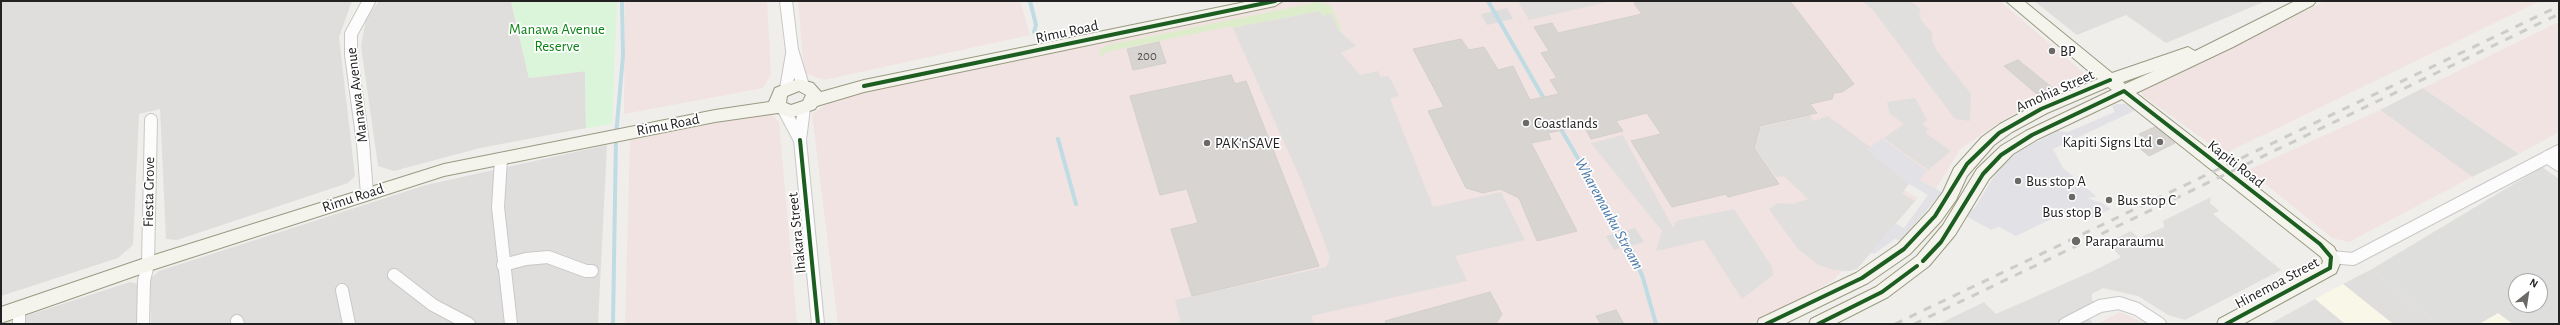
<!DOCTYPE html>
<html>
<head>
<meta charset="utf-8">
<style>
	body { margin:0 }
	#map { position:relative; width:2560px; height:325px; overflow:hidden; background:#f0eeeb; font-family:"Alegreya Sans",sans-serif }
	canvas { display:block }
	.frame { position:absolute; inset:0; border:2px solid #222; pointer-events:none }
	.north { position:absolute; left:2508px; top:273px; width:40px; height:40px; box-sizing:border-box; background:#fff; border:1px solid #a7a7a7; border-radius:50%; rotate:30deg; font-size:11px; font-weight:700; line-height:16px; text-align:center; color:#222 }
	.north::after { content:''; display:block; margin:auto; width:14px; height:18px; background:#6a6968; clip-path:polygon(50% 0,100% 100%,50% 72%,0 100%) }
</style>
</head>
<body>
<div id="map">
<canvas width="2560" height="325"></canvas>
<div class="frame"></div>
<div class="north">N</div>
</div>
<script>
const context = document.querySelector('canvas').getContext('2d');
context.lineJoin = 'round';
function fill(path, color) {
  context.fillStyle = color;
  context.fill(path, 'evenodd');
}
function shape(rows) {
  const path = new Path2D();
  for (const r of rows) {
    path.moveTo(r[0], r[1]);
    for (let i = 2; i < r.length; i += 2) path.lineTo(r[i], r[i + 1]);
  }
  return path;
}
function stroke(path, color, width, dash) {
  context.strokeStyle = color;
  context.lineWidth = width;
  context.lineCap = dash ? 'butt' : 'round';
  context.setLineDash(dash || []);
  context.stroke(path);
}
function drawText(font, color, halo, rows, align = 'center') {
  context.font = font + ' "Alegreya Sans",sans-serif';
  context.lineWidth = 3.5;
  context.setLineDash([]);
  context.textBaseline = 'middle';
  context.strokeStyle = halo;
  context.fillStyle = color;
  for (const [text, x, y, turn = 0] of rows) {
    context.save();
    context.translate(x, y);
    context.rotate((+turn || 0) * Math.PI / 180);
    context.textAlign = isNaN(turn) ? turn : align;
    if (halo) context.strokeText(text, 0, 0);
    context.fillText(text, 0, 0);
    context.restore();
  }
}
fill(shape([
	[1,1,352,1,339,37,355,176,348,183,177,240,166,239,160,109,139,114,133,245,118,258,1,296],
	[379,1,511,1,529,78,585,71,586,128,480,148,394,171,378,166,361,46,366,19],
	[2034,1,2266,1,2166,43,2126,15,2077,35],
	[2423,88,2519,154,2472,177,2380,110],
	[607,145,598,324,151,324,150,279,159,271,426,185],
	[2372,269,2438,324,2393,324,2343,284],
	[130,282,138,284,139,324,1,324]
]), '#dfdedc');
fill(shape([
	[625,1,767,1,771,74,763,88,624,114],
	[798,1,1020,1,1030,35,824,80,804,73],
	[1281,1,2000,1,2083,72,2080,81,2006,118,1960,149,1936,189,1919,180,1909,184,1904,190,1918,198,1857,269,1841,272,1832,281,1801,299,1749,324,838,324,812,114,834,99,1043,49],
	[2325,1,2540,1,2224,154,2142,95,2142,87,2225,51],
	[2559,22,2559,132,2519,154,2423,88],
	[2380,110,2472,177,2349,242,2332,238,2248,170],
	[765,113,771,114,779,122,797,324,625,324,630,140],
	[2120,312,2146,324,2097,324]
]), '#f1e3e1');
fill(shape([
	[2343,284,2393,324,2345,324,2315,299],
	[2498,313,2513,324,2479,324]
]), '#f8f7e8');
fill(shape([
	[2542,167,2559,179,2559,324,2513,324,2498,313,2479,324,2438,324,2372,269],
	[2516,281,2540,281,2540,305,2516,305]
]), '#dededc');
fill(shape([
	[1318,2,1330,5,1342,30,1339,31,1331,14,1322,16,1320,11,1233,28,1232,26,1106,52,1101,57,1100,55,1101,49,1108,45]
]), '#ddeccb');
fill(shape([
	[511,1,617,1,612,124,586,128,585,71,529,78]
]), '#daf5da');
fill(shape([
	[1518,1,1612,1,1529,20],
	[1862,1,1910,1,1921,9,1919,13,1921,20,1933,34,1932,40,1937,51,1971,94,1970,121,1955,119,1873,10],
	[1320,11,1322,16,1331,14,1339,31,1356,46,1341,53,1360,75,1378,71,1381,77,1389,76,1399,96,1390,99,1433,207,1501,192,1525,240,1455,256,1467,281,1311,316,1314,324,1181,324,1175,300,1326,267,1330,257,1301,180,1233,28],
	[1915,98,1927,120,1922,124,1929,129,1926,131,1927,134,1951,151,1928,170,1884,138,1904,124,1890,114,1887,102],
	[1810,115,1813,121,1828,116,1870,147,1867,150,1909,184,1902,193,1915,201,1857,269,1849,271,1834,270,1819,265,1798,249,1769,209,1778,203,1793,204,1808,199,1784,176,1776,177,1750,141,1758,138,1759,135,1754,129],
	[1623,135,1673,228,1676,221,1734,209,1772,267,1773,275,1742,299,1704,240,1656,251,1662,231,1591,143],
	[2211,197,2210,203,2219,211,2213,214,2281,270,2185,320,2168,315,2138,296,2103,288,2092,294,2092,300,2100,306,2086,313,2093,324,1939,324,1984,302,1996,314,2093,271,2121,257,2107,243,2131,231,2139,238,2164,227,2163,221],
	[2315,299,2345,324,2270,324]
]), '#e0dfde');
fill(shape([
	[2117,104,2125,104,2136,110,2053,149,2063,168,2097,197,2087,198,2102,203,2111,209,2088,219,2076,211,2069,215,2064,213,2016,236,1999,227,1991,230,1936,199,1901,240,1895,239,1874,254,1870,253,1895,223,1904,228,1928,195,1909,184,1867,150,1882,138,1927,171,1919,180,1974,209,1998,170,2017,152,2058,131,2068,132,2115,112,2112,106]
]), '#e2e1e5');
fill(shape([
	[1507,8,1513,19,1487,25,1481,14],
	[1635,228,1644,242,1614,250,1606,236]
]), '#dedddd');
stroke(shape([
	[1030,1,1036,25,1034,32],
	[1488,1,1543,97],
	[1562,131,1631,249,1643,278,1656,324],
	[1058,139,1076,204],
	[613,324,616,135,623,56,622,1]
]), '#bfdbe3', 4);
const building = shape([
	[1643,1,1790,1,1854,84,1842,92,1834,93,1832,99,1810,104,1817,113,1760,126,1754,148,1779,184,1728,197,1726,194,1672,207,1631,141,1661,134,1647,113,1616,121,1623,131,1591,139,1584,126,1548,133,1551,139,1531,143,1577,231,1537,241,1519,198,1500,189,1483,193,1466,188,1428,111,1444,107,1413,49,1461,39,1469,50,1484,47,1498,70,1513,66,1530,100,1559,94,1550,80,1557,78,1541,53,1549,51,1534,27,1552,23,1558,33,1642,14,1634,3,1643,1],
	[1159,42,1166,63,1133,70,1127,49,1159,42],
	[2018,60,2054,89,2039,96,2004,66,2018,60],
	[1231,75,1235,84,1246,81,1319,266,1192,296,1171,229,1198,223,1187,189,1160,195,1130,96,1231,75],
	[2155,127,2175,143,2149,156,2137,146,2147,141,2139,134,2155,127],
	[1490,292,1502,314,1496,324,1386,324,1385,321,1490,292],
	[1616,310,1624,324,1601,324,1596,316,1616,310]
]);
fill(building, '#d7d4d2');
stroke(building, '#d3d0cc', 1);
const street = shape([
	[786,1,792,50,803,86],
	[786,89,792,54],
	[804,108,800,140,818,324],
	[784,110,800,140],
	[2547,157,2559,165],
	[501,159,498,207,511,324],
	[367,194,363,143,351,55,351,34,369,1],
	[2331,257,2353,259,2559,151],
	[503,265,526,259,548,257,586,271,592,271],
	[394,275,433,305,469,324],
	[342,290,349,324],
	[19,309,19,324],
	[237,321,238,324],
	[143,324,144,281,148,264,151,120],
	[2065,324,2100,306,2119,303,2137,309,2160,324]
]);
const secondary = shape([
	[1250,1,1283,1,1275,6,864,92,817,106,815,109,791,118,778,113,715,122,444,176,152,270,1,323,1,307,148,257,444,164,715,110,769,102,775,88,798,79,813,83,821,92,864,80,1250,1],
	[799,91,806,95,803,101,791,105,786,103,787,96,799,91],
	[2006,1,2024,1,2112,73,2188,47,2195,51,2295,1,2316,1,2313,5,2233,47,2136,93,2334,247,2341,261,2336,273,2243,324,2217,324,2219,319,2322,264,2323,261,2321,257,2122,99,2038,139,2013,154,1989,179,1955,235,1929,266,1888,297,1835,324,1809,324,1811,319,1876,287,1917,256,1943,225,1977,169,2001,146,2026,131,2112,90,2108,87,2047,113,2012,132,1994,145,1967,176,1956,200,1941,221,1910,254,1868,283,1784,324,1757,324,1759,319,1856,273,1898,244,1929,211,1943,192,1954,168,1982,137,2000,124,2035,105,2098,79,2006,1],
	[2154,71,2125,84,2123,82,2154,71]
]);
stroke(street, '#c9c8c7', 14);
stroke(secondary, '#999a82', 2);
stroke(street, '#fdfcfc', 12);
fill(secondary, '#f4f4ed');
stroke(shape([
	[1895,324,2559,6],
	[1914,324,2559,14]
]), '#ccc', 3, [8, 8]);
stroke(shape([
	[864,86,1275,1],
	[800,140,818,324],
	[1923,261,1941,242,1983,174,2001,155,2032,135,2124,91,2320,244,2331,257,2330,268,2226,324],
	[1766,324,1862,278,1904,249,1935,216,1967,164,1999,133,2041,109,2110,80],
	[1818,324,1882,292,1917,266]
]), '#1b5e20', 4);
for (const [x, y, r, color] of [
	[2052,51,4,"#6a6968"],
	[1526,123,4,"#6a6968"],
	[2160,142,4,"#6a6968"],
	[1207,143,4,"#6a6968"],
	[2018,181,4,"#6a6968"],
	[2072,197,4,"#6a6968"],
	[2109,200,4,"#6a6968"],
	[2076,241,5,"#6a6968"]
]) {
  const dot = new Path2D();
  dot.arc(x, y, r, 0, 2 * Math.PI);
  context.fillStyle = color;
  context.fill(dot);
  stroke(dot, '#fff', 1.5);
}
drawText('13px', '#4f4e4e', null, [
	["200",1147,56]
]);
drawText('15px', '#0c8416', '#fff', [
	["Manawa Avenue",557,29],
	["Reserve",557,46]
]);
drawText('15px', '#222', '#fff', [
	["Rimu Road",1067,32,-12],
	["Amohia Street",2055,91,-24],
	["Manawa Avenue",357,95,-97],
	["Rimu Road",668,125,-11],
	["Kapiti Road",2236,164,38],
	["Fiesta Grove",149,192,-89],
	["Rimu Road",353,198,-18],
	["Ihakara Street",797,233,-96],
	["Hinemoa Street",2277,283,-28]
]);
drawText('15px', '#222', '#fff', [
	["BP",2060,51],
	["Coastlands",1534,123],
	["Kapiti Signs Ltd",2152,142,"right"],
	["PAK'nSAVE",1215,143],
	["Bus stop A",2026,181],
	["Bus stop C",2117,200],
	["Bus stop B",2072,212,"center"],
	["Paraparaumu",2085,241]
], 'left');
drawText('italic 16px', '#4a7aab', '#fff', [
	["Wharemauku Stream",1609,214,61]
]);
</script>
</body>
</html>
